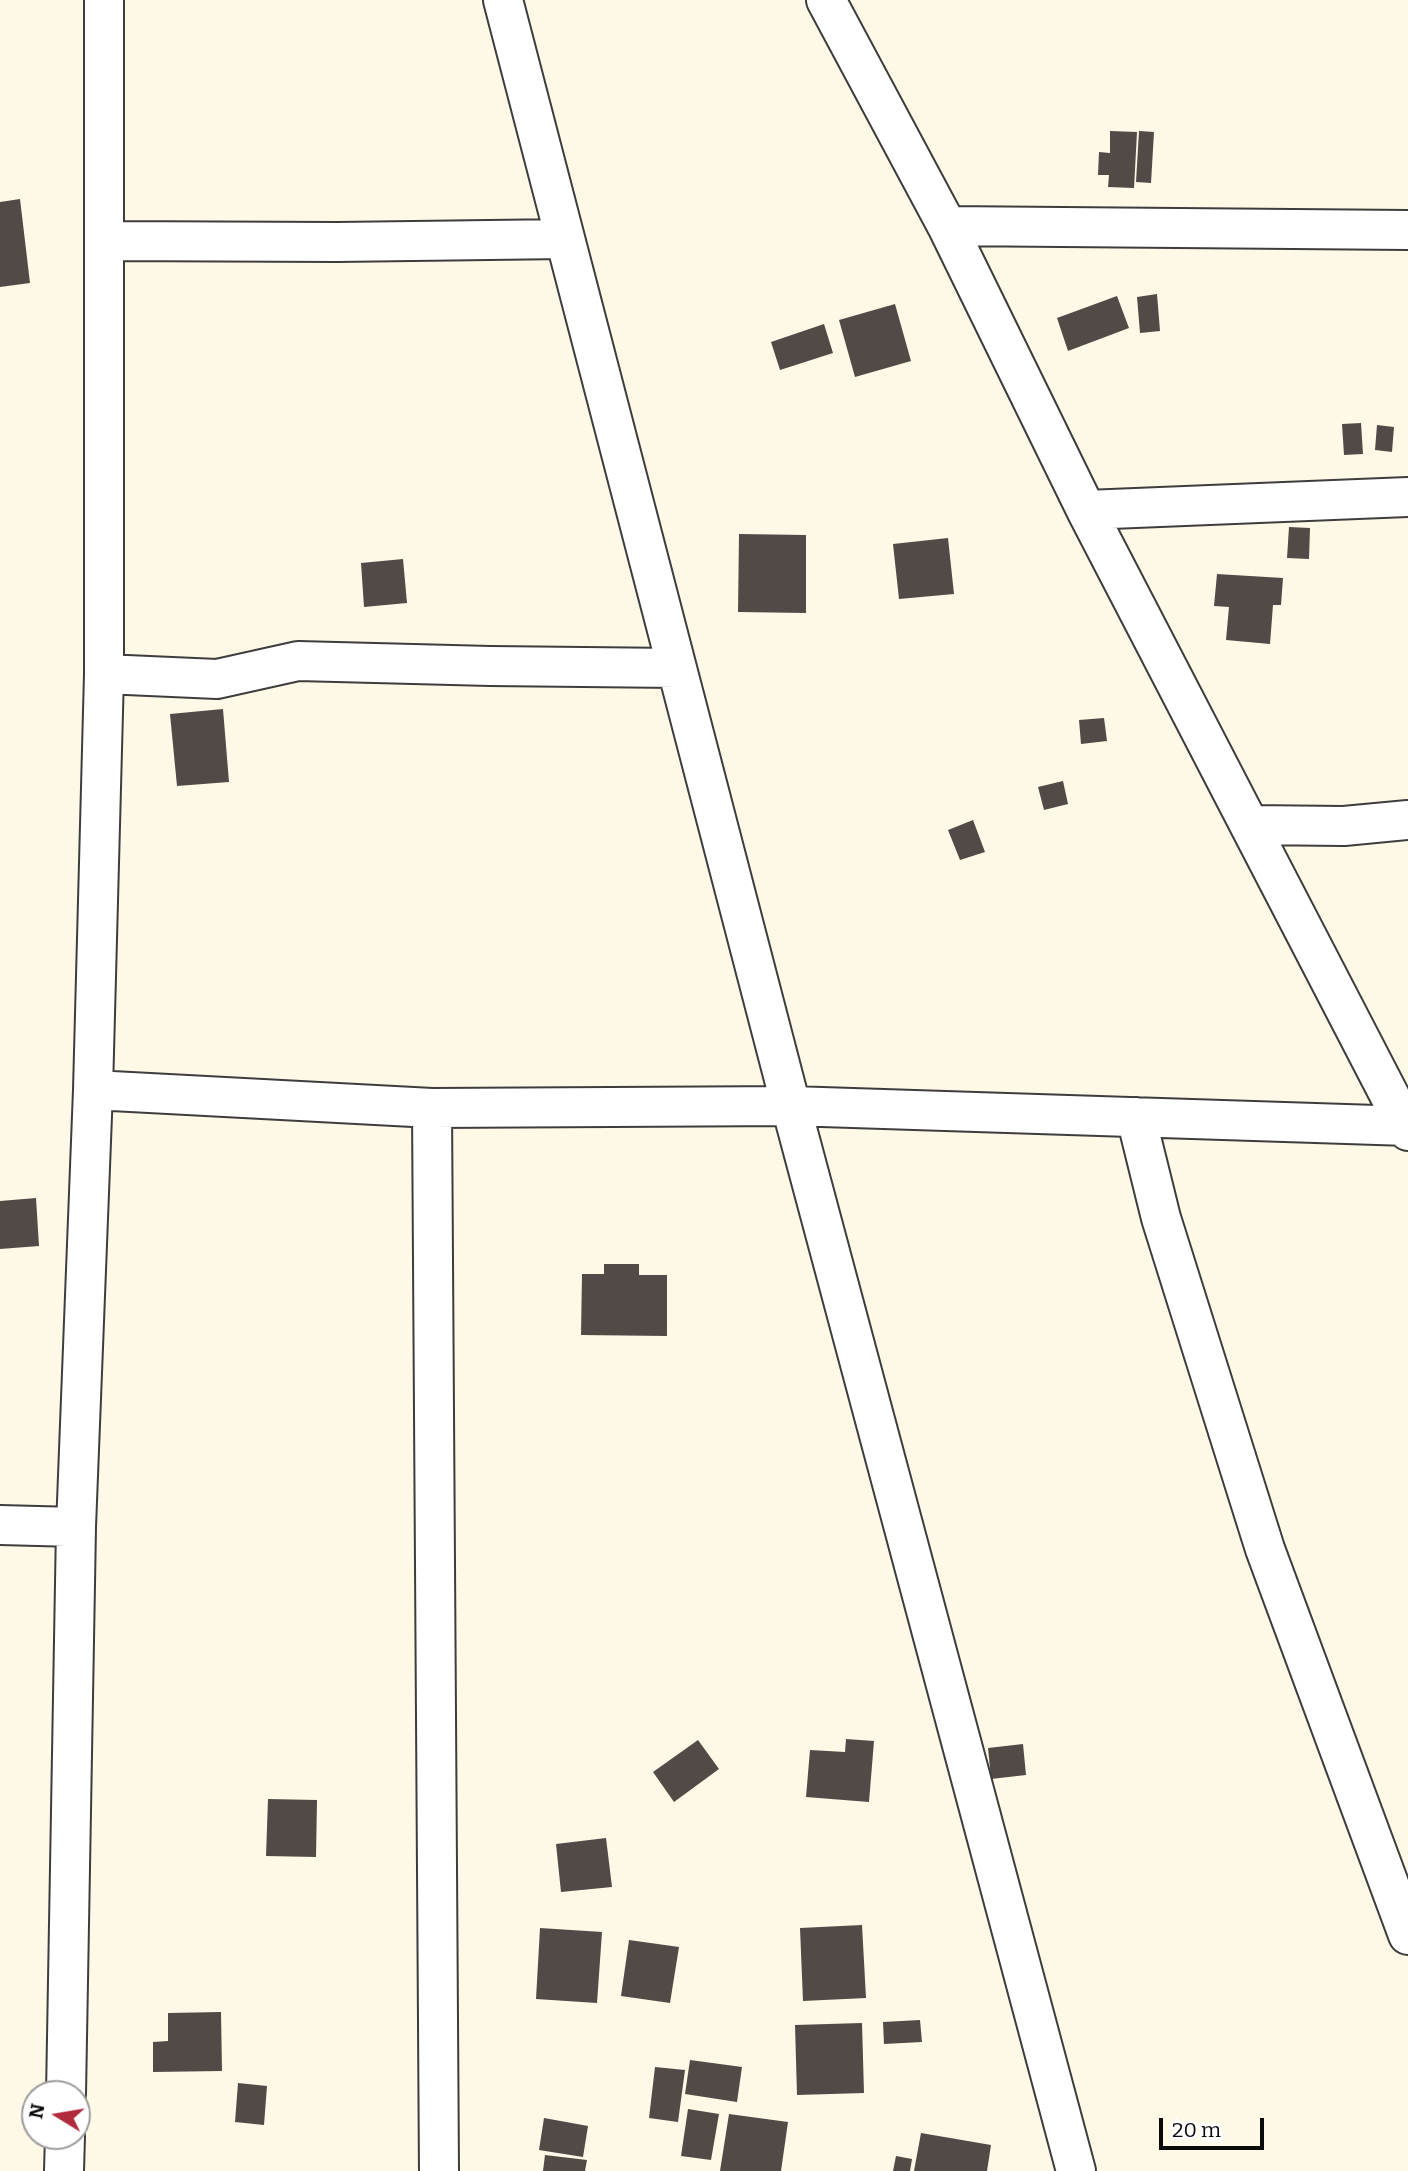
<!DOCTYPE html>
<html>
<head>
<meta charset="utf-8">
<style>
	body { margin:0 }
	#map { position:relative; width:1408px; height:2171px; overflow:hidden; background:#fef8e7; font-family:Bitter,serif }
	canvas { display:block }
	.north { position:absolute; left:21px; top:2080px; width:70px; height:70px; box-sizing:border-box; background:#fff; border:2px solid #9d9d9d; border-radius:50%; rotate:281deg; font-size:19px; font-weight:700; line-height:28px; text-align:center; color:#0a0a0a }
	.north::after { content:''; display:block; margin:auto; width:24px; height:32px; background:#b02b3c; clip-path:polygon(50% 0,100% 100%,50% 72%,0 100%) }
	.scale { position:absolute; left:1159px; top:2118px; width:105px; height:32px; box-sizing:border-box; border:4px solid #0a0a0a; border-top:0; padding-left:9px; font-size:21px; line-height:24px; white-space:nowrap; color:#0a0a0a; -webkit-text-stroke:5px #fff; paint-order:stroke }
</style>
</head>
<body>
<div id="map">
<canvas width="1408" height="2171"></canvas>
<div class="north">N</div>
<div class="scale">20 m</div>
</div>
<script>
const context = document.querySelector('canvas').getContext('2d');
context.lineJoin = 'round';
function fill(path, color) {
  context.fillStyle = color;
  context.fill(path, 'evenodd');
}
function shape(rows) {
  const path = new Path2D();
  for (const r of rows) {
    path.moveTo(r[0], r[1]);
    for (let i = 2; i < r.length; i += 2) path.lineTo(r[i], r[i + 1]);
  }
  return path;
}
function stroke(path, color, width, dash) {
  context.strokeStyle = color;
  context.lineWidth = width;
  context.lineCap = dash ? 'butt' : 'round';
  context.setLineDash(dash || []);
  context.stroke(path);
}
fill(shape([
	[1110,131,1137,132,1134,188,1108,187,1109,175,1098,175,1099,152,1110,153],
	[1139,131,1154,132,1151,183,1136,182],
	[20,199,30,283,0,287,0,202],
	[1157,294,1160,331,1140,333,1137,297],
	[1117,296,1129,328,1068,351,1057,318],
	[895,304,911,361,855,377,839,320],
	[824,324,833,353,780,370,771,342],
	[1361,423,1363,454,1344,455,1342,424],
	[1377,425,1394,427,1392,452,1375,450],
	[1289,527,1310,528,1309,559,1287,558],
	[739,534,806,535,806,613,738,612],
	[948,538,954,594,899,599,893,544],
	[403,559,407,603,364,607,361,563],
	[1217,574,1283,578,1281,605,1273,605,1270,644,1226,640,1229,607,1214,606],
	[223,709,229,782,177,786,170,714],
	[1104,718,1107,741,1081,744,1079,720],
	[1063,781,1068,804,1044,810,1038,787],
	[973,820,985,852,960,860,948,830],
	[36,1198,39,1246,0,1249,0,1201],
	[604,1264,639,1264,639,1275,667,1275,667,1336,581,1335,582,1274,604,1274],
	[846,1739,874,1741,869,1802,806,1797,810,1750,845,1752],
	[698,1740,719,1769,674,1802,653,1772],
	[1023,1744,1026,1775,991,1779,988,1748],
	[268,1799,317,1800,316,1857,266,1856],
	[606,1838,612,1887,561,1892,556,1844],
	[862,1925,866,1998,803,2001,800,1928],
	[540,1928,602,1932,597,2003,536,1999],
	[629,1940,679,1947,670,2003,621,1996],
	[221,2012,222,2071,153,2072,153,2042,168,2041,168,2013],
	[920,2020,922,2042,884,2044,883,2022],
	[862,2023,864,2093,797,2095,795,2025],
	[690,2060,742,2067,737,2102,685,2094],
	[655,2067,685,2070,678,2122,649,2118],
	[238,2083,267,2086,264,2125,235,2122],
	[688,2109,719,2114,711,2160,681,2156],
	[729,2114,788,2122,781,2171,720,2171],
	[544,2118,588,2126,583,2157,539,2150],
	[921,2133,991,2145,987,2171,914,2171],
	[545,2155,587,2160,585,2171,543,2171],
	[896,2156,912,2159,910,2171,893,2171]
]), '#514a47');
const street = shape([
	[503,0,791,1106,1076,2171],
	[826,0,947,226,1086,510,1408,1131],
	[947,226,1408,230],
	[104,241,337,242,565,239],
	[1086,510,1408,497],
	[104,674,217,679,298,661,490,666,677,668],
	[1250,825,1344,826,1408,820],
	[93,1090,432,1108,791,1106,1408,1126],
	[432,1108,439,2171],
	[1136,1117,1161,1218,1265,1549,1408,1935],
	[0,1525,76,1527],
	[66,2094,76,1527,93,1090,104,674,104,0],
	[64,2171,65,2136]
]);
stroke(street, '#3d3d3d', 42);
stroke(street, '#fff', 38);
</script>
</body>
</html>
